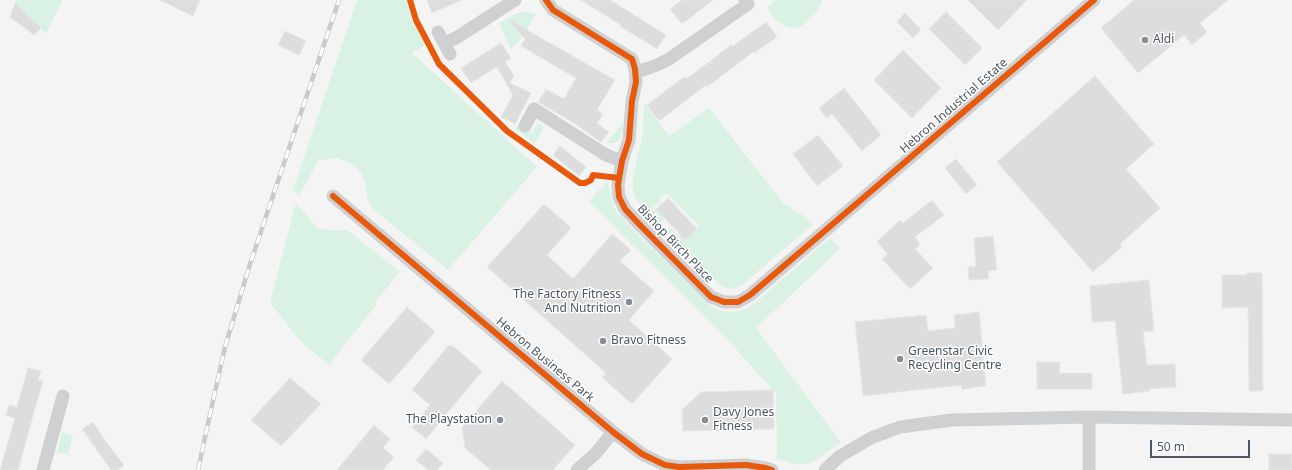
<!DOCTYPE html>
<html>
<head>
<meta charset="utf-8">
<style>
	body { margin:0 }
	#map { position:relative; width:1292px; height:470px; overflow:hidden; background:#f4f4f4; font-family:"Noto Sans",sans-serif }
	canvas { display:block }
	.scale { position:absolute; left:1150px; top:440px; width:100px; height:18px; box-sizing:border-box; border:2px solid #4a5661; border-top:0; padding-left:5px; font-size:12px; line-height:14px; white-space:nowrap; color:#4a5661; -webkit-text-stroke:3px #fff; paint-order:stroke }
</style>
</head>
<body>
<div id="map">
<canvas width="1292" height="470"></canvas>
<div class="scale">50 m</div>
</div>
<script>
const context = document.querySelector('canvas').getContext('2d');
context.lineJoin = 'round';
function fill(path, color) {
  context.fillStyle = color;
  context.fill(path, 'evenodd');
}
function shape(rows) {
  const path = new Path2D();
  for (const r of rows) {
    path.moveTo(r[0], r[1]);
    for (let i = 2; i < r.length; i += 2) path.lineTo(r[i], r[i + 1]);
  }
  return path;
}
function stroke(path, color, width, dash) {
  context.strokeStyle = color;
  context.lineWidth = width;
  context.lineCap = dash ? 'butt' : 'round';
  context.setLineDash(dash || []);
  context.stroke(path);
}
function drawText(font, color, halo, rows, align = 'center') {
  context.font = font + ' "Noto Sans",sans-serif';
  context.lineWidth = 3;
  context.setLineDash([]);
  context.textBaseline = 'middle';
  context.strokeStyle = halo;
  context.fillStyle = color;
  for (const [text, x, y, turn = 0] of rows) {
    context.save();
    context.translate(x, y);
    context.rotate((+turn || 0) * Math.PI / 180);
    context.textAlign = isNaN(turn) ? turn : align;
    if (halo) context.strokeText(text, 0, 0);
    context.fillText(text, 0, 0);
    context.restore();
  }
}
fill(shape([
	[16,0,63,0,46,34,15,3],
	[357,0,407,0,425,45,412,53,537,167,448,270,372,208,368,201,365,183,361,173,355,166,348,162,337,158,328,159,318,161,299,196,293,190],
	[776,0,823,0,817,12,802,26,794,28,785,26,776,20,767,7],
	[523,12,531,13,536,14,523,37,511,49,499,23,516,14],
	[644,103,669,136,709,108,783,203,804,216,813,224,742,285,733,289,727,288,721,286,667,231,671,228,679,236,681,235,685,239,699,226,666,193,659,199,661,201,648,212,637,201,633,192,633,176,643,134],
	[538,123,544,127,534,144,515,129,517,125,532,133],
	[623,123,623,130,620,140,615,143,606,143],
	[608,182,613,205,617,213,711,306,721,311,735,312,749,308,830,238,841,248,756,328,841,442,813,462,798,465,777,459,776,394,735,348,589,202,595,194],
	[296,203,318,229,330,230,344,230,350,232,400,272,375,302,376,305,329,365,300,341,270,302],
	[656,209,665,218,659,224,650,214],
	[62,432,73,435,68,455,57,452]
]), '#d9f2e3');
const building = shape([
	[160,0,200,0,193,16,160,0],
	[427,0,462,0,432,13,427,0],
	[581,0,610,0,666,35,657,49,620,26,621,25,581,0],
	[682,0,713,0,682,24,670,9,682,0],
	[968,0,1027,0,998,30,968,0],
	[1134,0,1228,0,1200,23,1207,32,1192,45,1184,35,1138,73,1101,28,1134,0],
	[15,3,41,28,34,35,10,17,15,3],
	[946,12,982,48,965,65,929,29,946,12],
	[905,13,921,30,913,38,897,22,905,13],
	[511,21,615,80,597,110,603,114,597,123,609,132,601,142,572,122,538,102,546,89,564,99,576,78,521,46,525,39,510,22,511,21],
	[766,22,777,37,754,53,753,52,707,87,706,85,659,121,647,105,684,77,686,79,709,62,712,64,710,61,723,51,732,44,733,46,766,22],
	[285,31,306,41,299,55,278,45,285,31],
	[501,43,511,58,505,62,514,75,510,83,531,93,515,124,501,117,513,95,497,67,471,83,461,68,501,43],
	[903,50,941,88,912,118,874,80,903,50],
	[1095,76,1154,144,1126,169,1160,208,1120,244,1122,247,1093,272,997,162,1095,76],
	[844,88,881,135,862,151,832,114,827,118,819,108,844,88],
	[818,135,843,166,817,186,793,154,818,135],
	[560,146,586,167,579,176,553,155,560,146],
	[956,159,977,185,966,194,945,168,956,159],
	[668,198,697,229,685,240,656,209,668,198],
	[932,200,944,215,915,237,920,245,915,249,933,268,910,289,882,259,888,254,877,242,900,220,903,223,932,200],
	[544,204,571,228,547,255,573,279,612,234,631,250,620,261,654,291,629,320,672,359,632,404,603,378,606,373,487,267,544,204],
	[993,236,997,270,988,271,989,279,969,280,968,267,976,266,974,238,993,236],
	[1247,273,1262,273,1263,391,1249,391,1248,307,1222,308,1222,275,1247,275,1247,273],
	[1149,280,1154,331,1143,332,1147,365,1175,364,1176,387,1149,389,1150,391,1123,394,1115,321,1092,322,1090,286,1149,280],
	[407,307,435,332,389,384,361,360,407,307],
	[979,312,986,386,962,389,961,385,863,396,855,322,926,315,928,331,955,328,954,315,979,312],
	[448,346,453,346,482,371,426,439,412,427,430,405,412,390,448,346],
	[1037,362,1060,362,1059,373,1092,373,1092,389,1037,389,1037,362],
	[28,368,41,371,38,380,43,381,34,412,18,470,0,470,15,418,6,415,9,405,17,407,28,368],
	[290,378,321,404,281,446,251,420,290,378],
	[502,381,575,445,553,470,491,470,465,448,462,427,502,381],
	[773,390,774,429,683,431,682,410,701,392,773,390],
	[93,422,106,442,124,465,118,470,111,470,82,429,93,422],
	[374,425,390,439,383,448,394,457,383,470,337,470,374,425],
	[426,449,443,463,437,470,428,470,416,460,426,449],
	[1269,454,1292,454,1292,470,1269,470,1269,454]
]);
fill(building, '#ddddde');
stroke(building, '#e5e6e7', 1);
stroke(shape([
	[546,0,553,10,632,59,635,69,636,82,632,101,629,140,622,161,618,185,619,197,625,209,638,223,711,297,724,302,738,302,750,295,1094,0],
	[438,32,450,54],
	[444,43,456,38,515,0],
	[635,69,643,70,657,65,669,59,748,4,745,0],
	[525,126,534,109,606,155,622,161],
	[333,196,613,432,642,454,665,465,679,467,746,465,766,468,772,470],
	[1089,417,1089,470],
	[43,470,63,396],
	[577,470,596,453,613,432],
	[825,470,840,456,871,438,900,427,952,420,1089,417,1292,420]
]), '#ced0d2', 13);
const rail = shape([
	[198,470,207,428,225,347,250,264,339,0]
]);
stroke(rail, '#c9cacc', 4.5);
stroke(rail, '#fff', 3, [9]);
stroke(shape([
	[410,0,416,20,439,64,507,131,580,183,585,183,591,180,593,175,619,178],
	[546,0,553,10,632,59,635,69,636,82,632,101,629,140,622,161,618,185,619,197,625,209,638,223,711,297,724,302,738,302,750,295,1094,0],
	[333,196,613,432,642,454,665,465,679,467,746,465,766,468,772,470]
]), '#e8590c', 6);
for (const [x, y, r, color] of [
	[1145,40,4,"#868d94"],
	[629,302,4,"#868d94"],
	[603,341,4,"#868d94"],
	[900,359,4,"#868d94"],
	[500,420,4,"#868d94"],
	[705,420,4,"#868d94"]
]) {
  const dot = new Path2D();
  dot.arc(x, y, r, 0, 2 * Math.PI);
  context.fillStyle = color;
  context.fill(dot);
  stroke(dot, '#fff', 1.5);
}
drawText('12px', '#4a5661', '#fff', [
	["Aldi",1153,40],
	["The Factory Fitness",621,295,"right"],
	["And Nutrition",621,309,"right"],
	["Bravo Fitness",611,341],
	["Greenstar Civic",908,352],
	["Recycling Centre",908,366],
	["Davy Jones",713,413],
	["Fitness",713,427],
	["The Playstation",492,420,"right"]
], 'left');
drawText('12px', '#4a5661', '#fff', [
	["Hebron Industrial Estate",954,106,-41],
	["Bishop Birch Place",675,244,46],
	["Hebron Business Park",545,360,40]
]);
</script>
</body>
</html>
